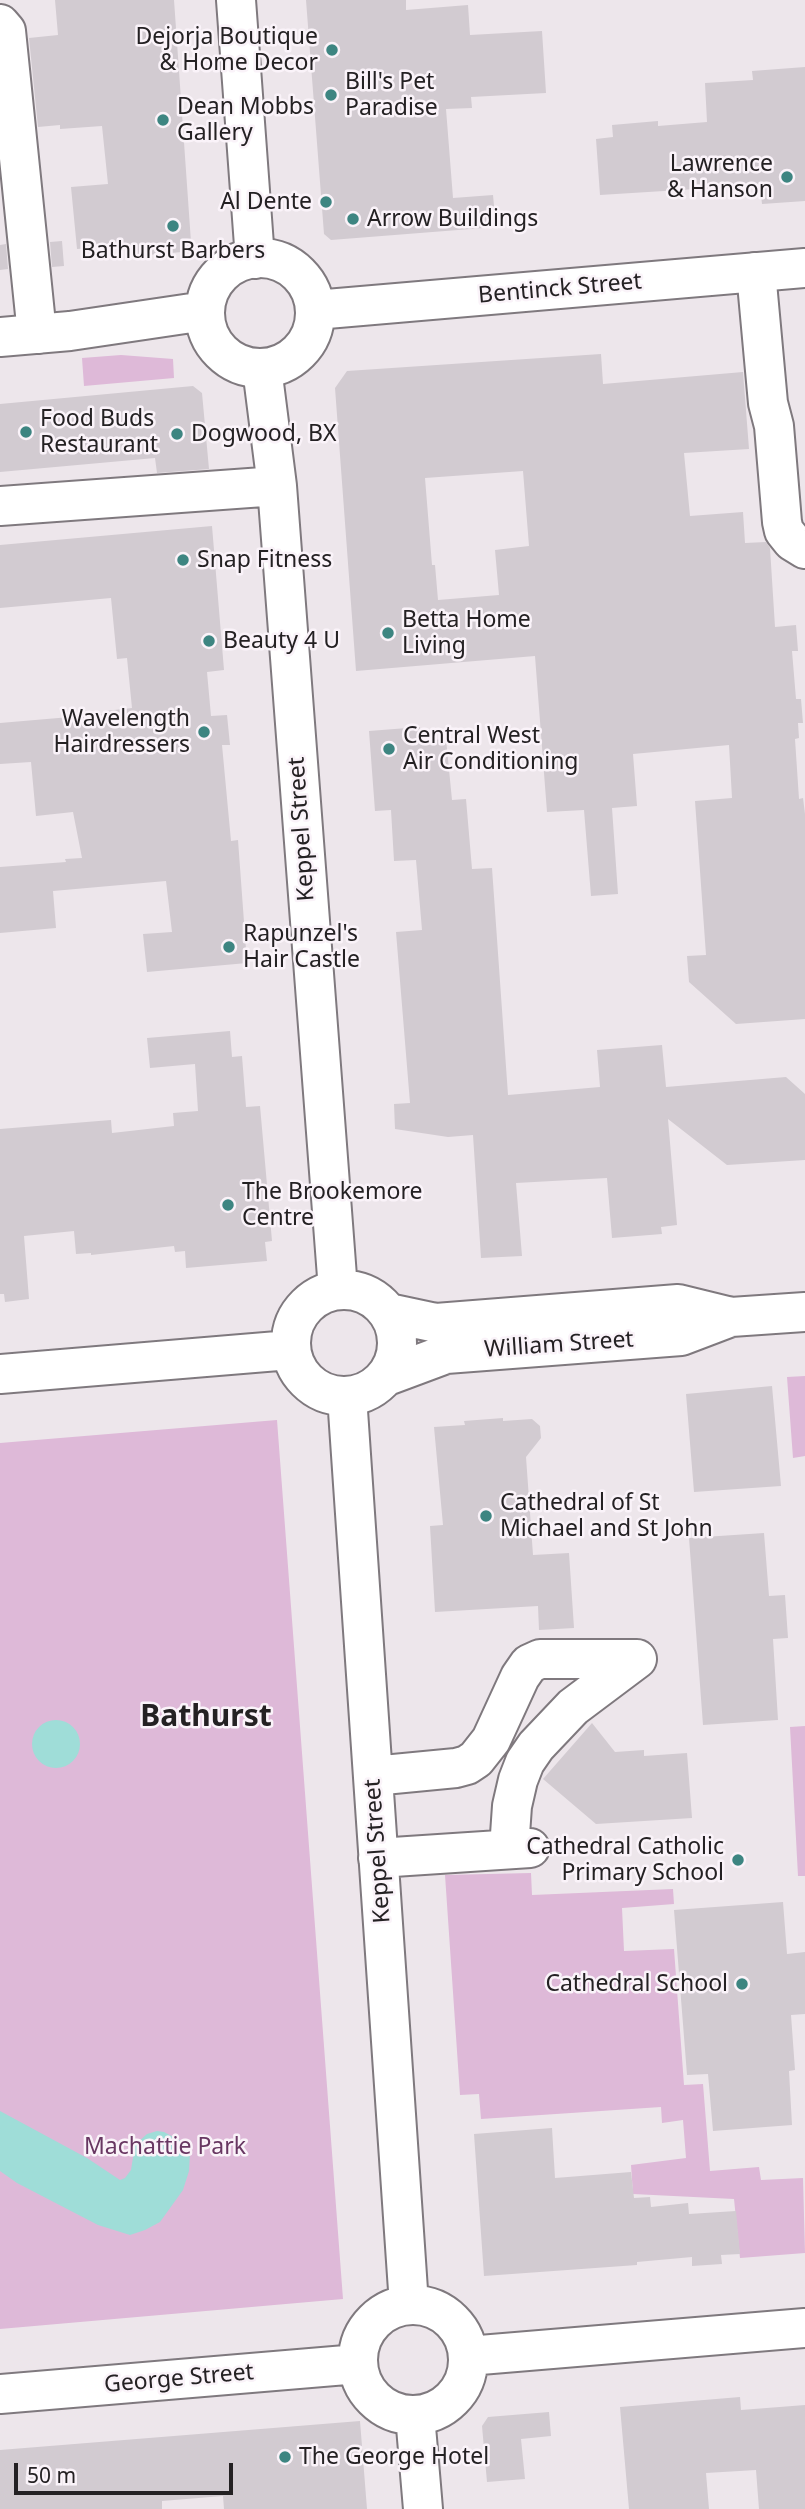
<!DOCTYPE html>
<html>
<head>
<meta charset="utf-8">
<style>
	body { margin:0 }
	#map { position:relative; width:805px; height:2509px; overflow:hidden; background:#ede6eb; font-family:"Noto Sans",sans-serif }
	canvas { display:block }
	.scale { position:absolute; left:14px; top:2463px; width:219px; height:32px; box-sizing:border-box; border:4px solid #242123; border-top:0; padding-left:9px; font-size:21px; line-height:24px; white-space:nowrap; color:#242123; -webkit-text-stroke:5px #faf3f9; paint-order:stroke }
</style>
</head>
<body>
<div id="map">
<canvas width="805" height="2509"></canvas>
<div class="scale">50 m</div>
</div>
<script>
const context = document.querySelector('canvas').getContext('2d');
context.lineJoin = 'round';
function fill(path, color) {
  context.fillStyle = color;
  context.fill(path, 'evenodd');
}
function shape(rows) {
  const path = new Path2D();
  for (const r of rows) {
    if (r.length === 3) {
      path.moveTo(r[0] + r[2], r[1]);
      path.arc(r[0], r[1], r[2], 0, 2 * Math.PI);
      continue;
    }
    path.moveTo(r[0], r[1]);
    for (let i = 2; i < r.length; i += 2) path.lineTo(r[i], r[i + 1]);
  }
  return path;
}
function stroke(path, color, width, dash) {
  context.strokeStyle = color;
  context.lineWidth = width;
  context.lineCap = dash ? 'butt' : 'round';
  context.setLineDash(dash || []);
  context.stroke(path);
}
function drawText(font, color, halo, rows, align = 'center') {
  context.font = font + ' "Noto Sans",sans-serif';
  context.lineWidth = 5;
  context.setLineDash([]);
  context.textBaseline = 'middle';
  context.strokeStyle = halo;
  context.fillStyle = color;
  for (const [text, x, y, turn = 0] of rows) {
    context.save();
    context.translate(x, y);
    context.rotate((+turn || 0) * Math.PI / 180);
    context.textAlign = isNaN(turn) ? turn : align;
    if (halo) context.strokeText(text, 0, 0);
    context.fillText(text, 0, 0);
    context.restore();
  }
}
fill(shape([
	[121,355,173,359,174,378,84,386,82,358],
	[805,1376,805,1456,793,1458,787,1377],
	[277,1420,343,2299,0,2329,0,1443],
	[805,1726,805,1876,798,1876,790,1727],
	[531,1873,532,1895,673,1889,674,1904,622,1908,624,1951,674,1949,684,2085,703,2084,710,2171,759,2167,761,2180,803,2178,805,2253,740,2258,734,2199,633,2194,631,2165,686,2158,683,2120,662,2123,661,2107,481,2119,479,2094,460,2095,445,1875]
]), '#deb9d8');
fill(shape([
	[56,1744,24],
	[0,2111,87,2158,120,2180,125,2178,131,2170,135,2145,147,2134,157,2131,164,2132,183,2142,190,2153,189,2171,183,2190,160,2222,145,2230,130,2235,98,2225,17,2183,0,2171]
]), '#9fddd8');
fill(shape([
	[55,0,174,0,191,242,182,252,136,256,135,245,77,249,71,187,108,184,102,126,60,129,60,125,38,127,29,38,58,35],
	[306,0,406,0,406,10,468,5,470,35,542,31,546,93,471,97,472,108,446,109,453,198,493,195,496,227,331,240,324,234],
	[805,67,805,201,762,204,760,185,600,195,596,139,613,137,612,125,658,121,658,126,707,122,705,83,753,80,752,71],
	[62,241,64,266,52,267,50,242],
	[6,244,8,269,0,270,0,245],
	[601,354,603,384,743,372,749,449,684,453,690,516,743,512,745,543,766,542,770,548,775,627,796,625,798,651,792,651,796,699,801,699,803,723,798,723,799,738,795,739,799,799,803,798,805,814,805,1019,736,1024,689,982,687,956,706,955,695,801,732,798,729,745,633,754,637,806,612,808,618,894,591,896,584,810,547,812,535,656,356,671,335,388,347,371],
	[523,471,529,546,495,550,499,595,438,600,435,565,432,565,425,478],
	[193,386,202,393,209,469,157,473,155,458,0,472,0,404],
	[212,526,224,670,207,672,211,716,227,715,230,745,222,745,231,841,238,840,247,963,147,972,143,934,172,932,166,881,53,891,56,928,0,933,0,867,66,862,65,859,82,858,73,812,36,816,31,762,0,764,0,723,105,714,105,711,132,708,127,658,117,659,111,598,0,608,0,545],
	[420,727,421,741,446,739,452,800,466,799,472,869,492,868,508,1095,600,1087,597,1050,662,1045,666,1087,786,1077,805,1094,805,1160,727,1165,668,1119,677,1225,661,1227,662,1234,612,1238,607,1178,516,1183,522,1256,481,1258,473,1135,448,1137,395,1129,394,1104,410,1103,396,932,422,930,416,860,394,861,391,810,375,811,369,731],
	[230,1031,232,1057,242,1056,246,1107,260,1106,272,1241,265,1242,267,1261,186,1268,185,1251,175,1252,174,1246,91,1255,91,1253,76,1254,74,1231,24,1236,29,1299,5,1302,4,1294,0,1294,0,1129,111,1120,112,1133,174,1126,173,1113,198,1111,195,1064,150,1068,147,1038],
	[772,1386,781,1486,694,1492,686,1394],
	[503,1418,503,1421,532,1419,540,1426,541,1438,526,1457,533,1555,569,1553,574,1628,539,1630,538,1606,435,1612,430,1526,443,1525,434,1427,465,1425,464,1421],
	[764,1533,769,1596,785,1595,788,1638,773,1639,778,1720,703,1725,689,1538],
	[592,1723,615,1752,644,1750,644,1756,687,1753,692,1818,596,1824,543,1779],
	[783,1902,787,1954,805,1952,805,2014,791,2015,795,2070,789,2071,792,2125,713,2131,708,2074,687,2075,674,1910],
	[552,2128,555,2178,631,2172,634,2198,650,2197,651,2207,688,2203,689,2214,736,2211,740,2254,721,2255,722,2264,692,2266,692,2257,637,2262,637,2265,484,2276,474,2134],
	[740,2397,741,2410,805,2405,805,2509,759,2509,756,2470,706,2473,709,2509,629,2509,620,2407],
	[549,2412,551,2436,521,2439,525,2479,487,2482,482,2426,488,2417],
	[360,2421,367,2509,224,2509,223,2496,162,2501,162,2509,0,2509,0,2450]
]), '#d2cbd1');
const minor = shape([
	[236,0,255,259],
	[0,24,6,31,37,334],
	[756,272,768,403,774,426,782,522,784,531,792,541,805,549],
	[262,368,277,486,338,1290],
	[0,506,277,486],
	[344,1343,53],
	[389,1313,436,1323,678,1304,731,1317],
	[0,1374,290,1350],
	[387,1376,446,1354,681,1336,731,1317,805,1312],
	[347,1396,409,2305],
	[373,1776,456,1768,467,1765,476,1759,491,1740,520,1677,529,1664,540,1659,637,1659],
	[509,1849,512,1806,518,1780,525,1762,536,1746,573,1707,637,1659],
	[378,1858,530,1848],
	[413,2360,55],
	[468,2356,805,2328],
	[0,2394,358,2364],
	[415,2415,423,2509]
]);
const major = shape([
	[260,313,55],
	[315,310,805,268],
	[0,337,70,331,205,311]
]);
stroke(minor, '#7f797e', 42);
stroke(major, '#7f797e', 42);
stroke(minor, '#fff', 38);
stroke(major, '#fff', 38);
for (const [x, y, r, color] of [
	[332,50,7,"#3d8581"],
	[331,95,7,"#3d8581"],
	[163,120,7,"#3d8581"],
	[787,177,7,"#3d8581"],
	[326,202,7,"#3d8581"],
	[353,219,7,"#3d8581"],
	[173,226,7,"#3d8581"],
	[26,432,7,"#3d8581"],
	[177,434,7,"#3d8581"],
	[183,560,7,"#3d8581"],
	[388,633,7,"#3d8581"],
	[209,641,7,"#3d8581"],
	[204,732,7,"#3d8581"],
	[389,749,7,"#3d8581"],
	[229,947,7,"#3d8581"],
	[228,1205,7,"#3d8581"],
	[486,1516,7,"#3d8581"],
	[738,1860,7,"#3d8581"],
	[742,1984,7,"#3d8581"],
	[285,2457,7,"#3d8581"]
]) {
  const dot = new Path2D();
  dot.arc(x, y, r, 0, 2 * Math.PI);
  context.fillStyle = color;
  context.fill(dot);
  stroke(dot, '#faf3f9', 2.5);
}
drawText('23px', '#242123', '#faf3f9', [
	["Dejorja Boutique",318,37,"right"],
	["& Home Decor",318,63,"right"],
	["Bill's Pet",345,82],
	["Paradise",345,108],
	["Dean Mobbs",177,107],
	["Gallery",177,133],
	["Lawrence",773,164,"right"],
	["& Hanson",773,190,"right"],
	["Al Dente",312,202,"right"],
	["Arrow Buildings",367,219],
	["Bathurst Barbers",173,251,"center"],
	["Food Buds",40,419],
	["Restaurant",40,445],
	["Dogwood, BX",191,434],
	["Snap Fitness",197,560],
	["Betta Home",402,620],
	["Living",402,646],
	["Beauty 4 U",223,641],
	["Wavelength",190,719,"right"],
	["Hairdressers",190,745,"right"],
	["Central West",403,736],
	["Air Conditioning",403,762],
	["Rapunzel's",243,934],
	["Hair Castle",243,960],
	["The Brookemore",242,1192],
	["Centre",242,1218],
	["Cathedral of St",500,1503],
	["Michael and St John",500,1529],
	["Cathedral Catholic",724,1847,"right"],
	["Primary School",724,1873,"right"],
	["Cathedral School",728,1984,"right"],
	["The George Hotel",299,2457]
], 'left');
drawText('23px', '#242123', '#faf3f9', [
	["Bentinck Street",560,289,-5],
	["Keppel Street",302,829,-94],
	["William Street",559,1345,-4],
	["Keppel Street",378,1851,-94],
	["George Street",179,2379,-5]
]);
drawText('23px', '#683762', '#faf3f9', [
	["Machattie Park",165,2147]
]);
drawText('bold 30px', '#242123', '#faf3f9', [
	["Bathurst",206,1717]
]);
</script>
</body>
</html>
